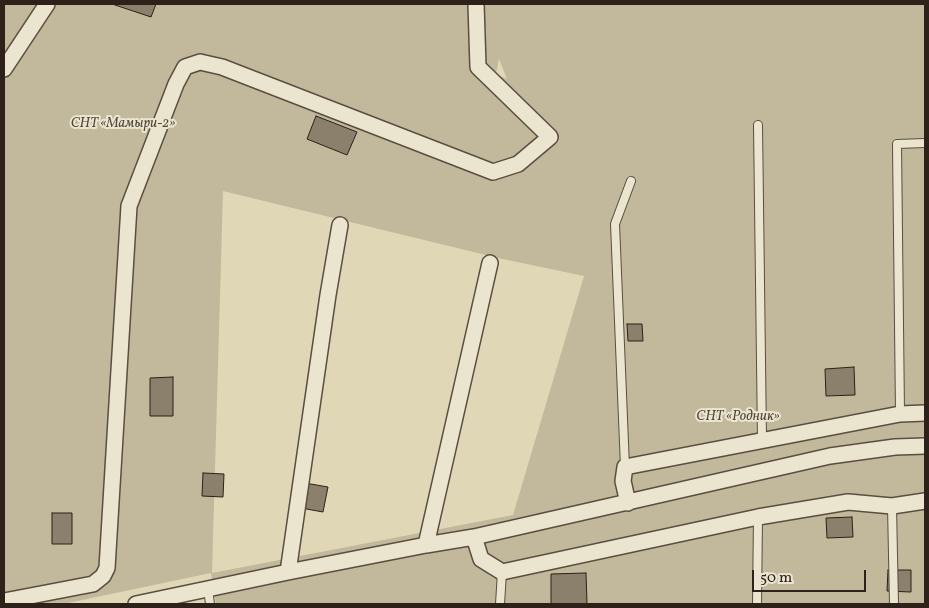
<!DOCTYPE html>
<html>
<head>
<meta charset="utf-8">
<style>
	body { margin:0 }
	#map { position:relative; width:929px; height:608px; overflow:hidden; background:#e0d7b6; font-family:Vollkorn,serif }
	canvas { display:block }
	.frame { position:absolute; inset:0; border:5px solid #2d2119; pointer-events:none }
	.scale { position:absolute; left:752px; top:570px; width:114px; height:22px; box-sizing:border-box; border:2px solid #2d2119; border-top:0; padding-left:6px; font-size:15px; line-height:18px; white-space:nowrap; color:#2d2119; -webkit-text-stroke:4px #ebe5d0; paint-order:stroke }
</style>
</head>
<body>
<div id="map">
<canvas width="929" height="608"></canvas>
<div class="frame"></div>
<div class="scale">50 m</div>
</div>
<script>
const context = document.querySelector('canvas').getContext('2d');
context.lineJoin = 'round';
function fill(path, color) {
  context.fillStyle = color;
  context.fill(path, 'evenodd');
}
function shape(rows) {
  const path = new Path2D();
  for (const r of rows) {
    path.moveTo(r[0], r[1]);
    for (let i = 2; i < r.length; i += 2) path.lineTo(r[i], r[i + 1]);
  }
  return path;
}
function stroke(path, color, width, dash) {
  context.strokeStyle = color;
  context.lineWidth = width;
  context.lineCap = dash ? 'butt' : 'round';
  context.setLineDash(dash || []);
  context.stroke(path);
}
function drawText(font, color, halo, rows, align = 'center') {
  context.font = font + ' Vollkorn,serif';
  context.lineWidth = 4;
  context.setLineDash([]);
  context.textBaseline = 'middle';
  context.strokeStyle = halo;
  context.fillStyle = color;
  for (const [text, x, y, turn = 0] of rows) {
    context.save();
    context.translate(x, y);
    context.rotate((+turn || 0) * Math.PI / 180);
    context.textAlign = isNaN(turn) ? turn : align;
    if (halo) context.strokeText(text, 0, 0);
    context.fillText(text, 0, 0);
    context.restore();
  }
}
fill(shape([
	[4,4,925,4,925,604,216,604,211,573,63,604,4,604],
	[499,59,507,79,496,74],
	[223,191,498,258,584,276,513,515,212,573]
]), '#c2b89b');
const building = shape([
	[112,4,156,4,151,17,112,4],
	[316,116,357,132,347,155,307,139,316,116],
	[627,324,642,324,643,341,628,341,627,324],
	[854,367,855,395,826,396,825,369,854,367],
	[173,377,173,416,150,416,150,378,173,377],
	[203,473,224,474,223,497,202,496,203,473],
	[305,483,328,487,323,512,301,508,305,483],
	[52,513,72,513,72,544,52,544,52,513],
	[852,517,853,537,827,538,826,518,852,517],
	[888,570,911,570,911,592,887,591,888,570],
	[586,573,587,604,551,604,551,574,586,573]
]);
fill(building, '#8a806b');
stroke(building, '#2d2119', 1);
const service = shape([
	[758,125,762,440],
	[900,414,897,144,925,143],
	[625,467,615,224,631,181],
	[892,506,894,604],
	[208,589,210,604],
	[500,604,502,572],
	[757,604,758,517]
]);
const minor = shape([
	[4,69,47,4],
	[628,503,623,481,625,467,900,414,925,413],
	[474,537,481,559,502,572,758,517,848,502,892,506,925,501],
	[426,545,490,263],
	[288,572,328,295,340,225],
	[4,601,93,584,103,576,107,568,129,206,176,84,185,67,200,62,222,67,493,172,518,164,550,137,478,67,476,4],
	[136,604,288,572,426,545,474,537,830,456,895,447,925,446]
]);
stroke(service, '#5a4e40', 10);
stroke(minor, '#5a4e40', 18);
stroke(service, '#ebe5d0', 8);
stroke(minor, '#ebe5d0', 15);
drawText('italic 14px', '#52473a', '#ebe5d0', [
	["СНТ «Мамыри-2»",123,124],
	["СНТ «Родник»",738,417]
]);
</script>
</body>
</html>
